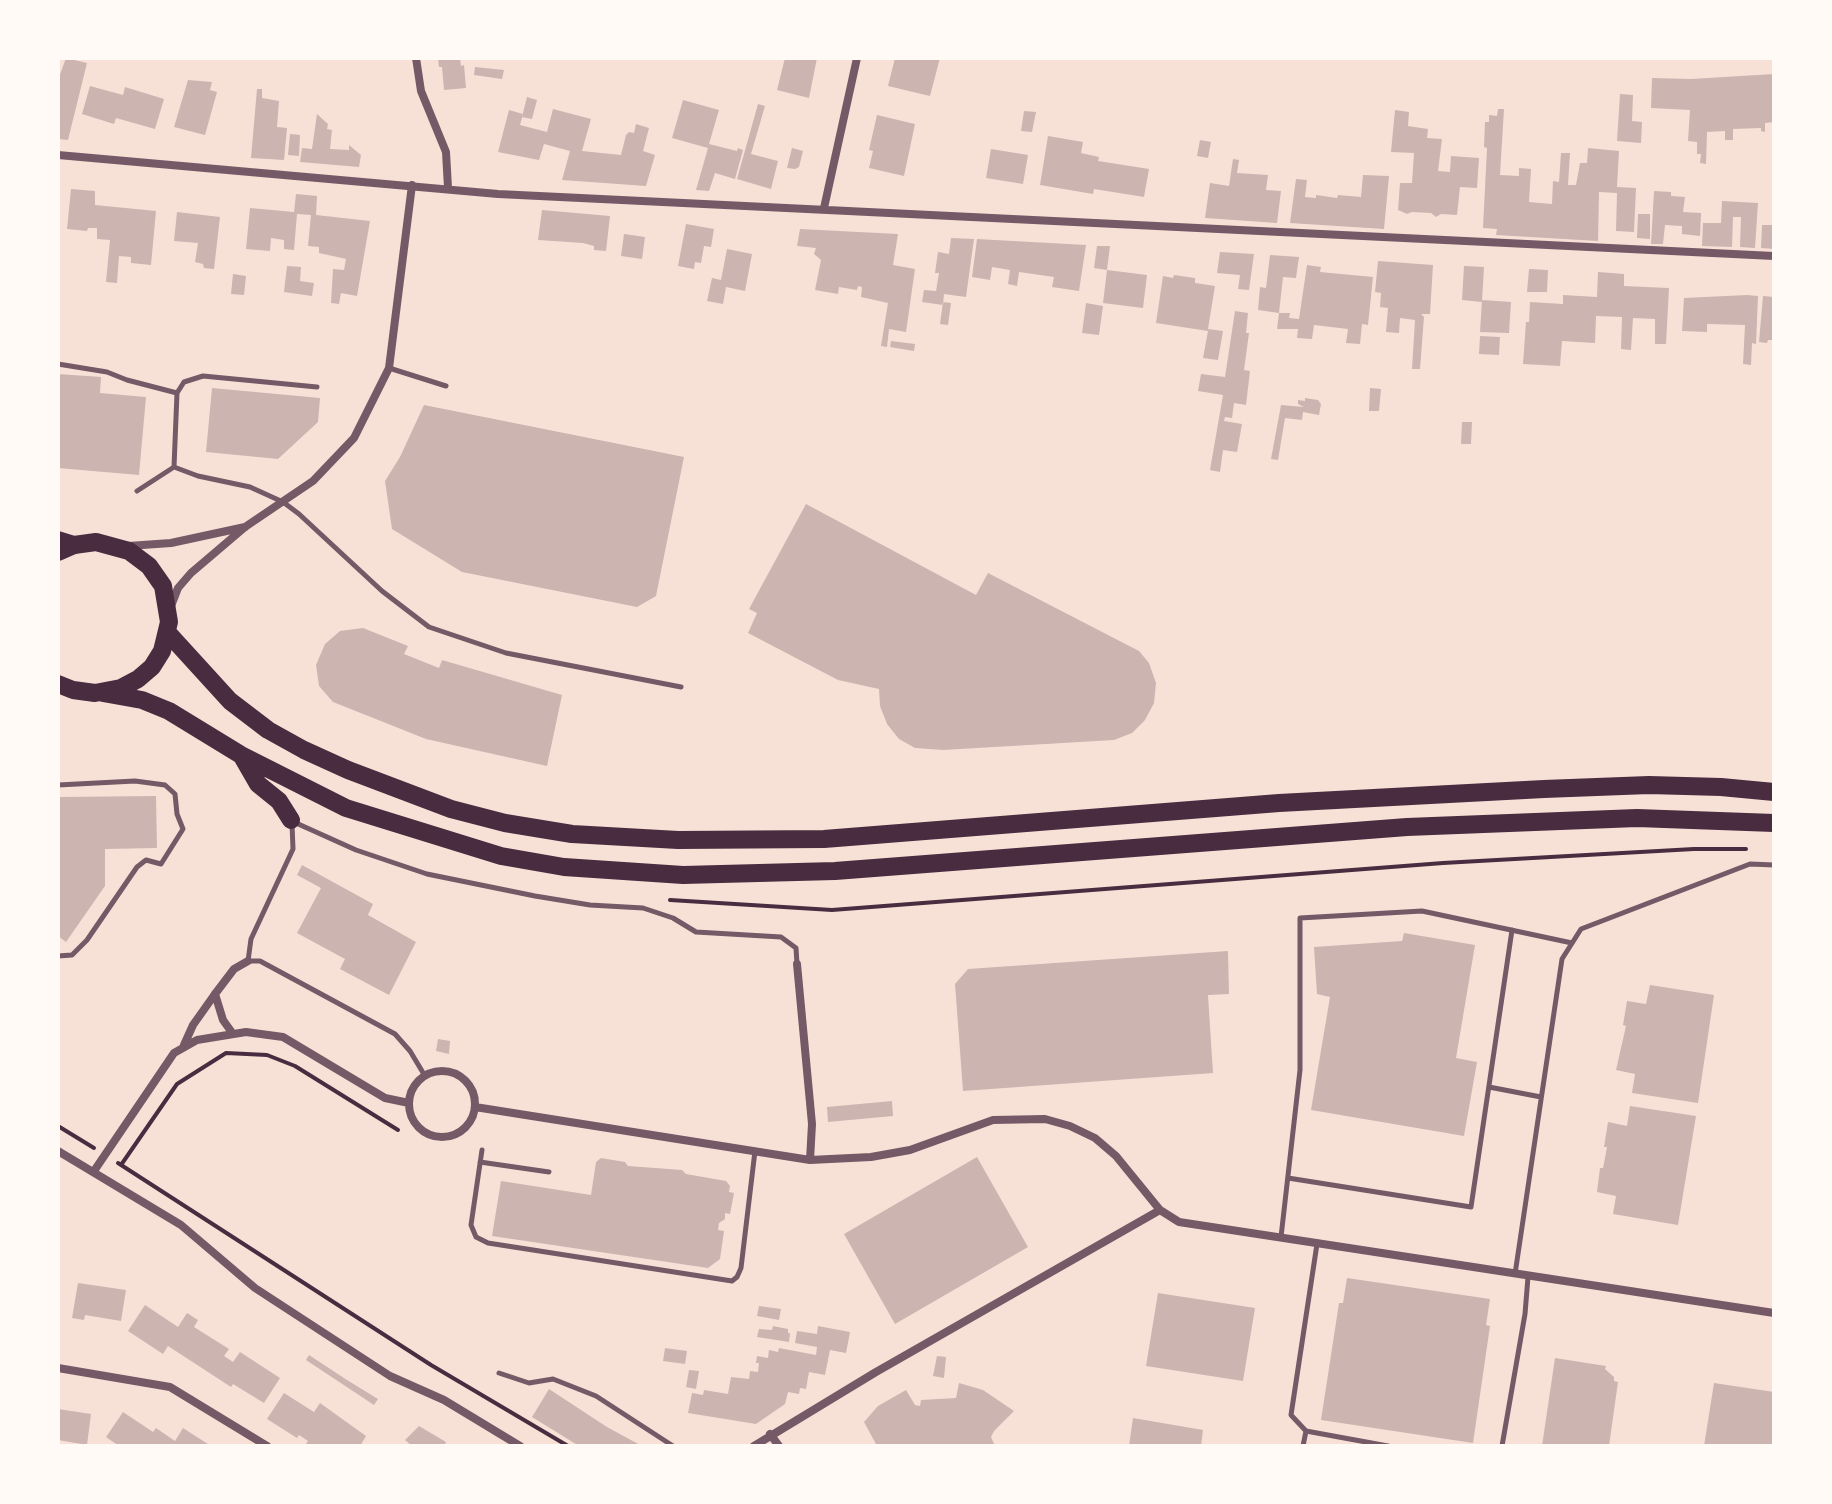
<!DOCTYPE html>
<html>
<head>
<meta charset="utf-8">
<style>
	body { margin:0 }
	#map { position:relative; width:1832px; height:1504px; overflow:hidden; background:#f7e1d7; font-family:Merriweather,serif }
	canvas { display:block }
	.frame { position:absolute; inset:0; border:60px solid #fffaf5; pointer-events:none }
</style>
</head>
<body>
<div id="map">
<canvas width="1832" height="1504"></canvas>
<div class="frame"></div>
</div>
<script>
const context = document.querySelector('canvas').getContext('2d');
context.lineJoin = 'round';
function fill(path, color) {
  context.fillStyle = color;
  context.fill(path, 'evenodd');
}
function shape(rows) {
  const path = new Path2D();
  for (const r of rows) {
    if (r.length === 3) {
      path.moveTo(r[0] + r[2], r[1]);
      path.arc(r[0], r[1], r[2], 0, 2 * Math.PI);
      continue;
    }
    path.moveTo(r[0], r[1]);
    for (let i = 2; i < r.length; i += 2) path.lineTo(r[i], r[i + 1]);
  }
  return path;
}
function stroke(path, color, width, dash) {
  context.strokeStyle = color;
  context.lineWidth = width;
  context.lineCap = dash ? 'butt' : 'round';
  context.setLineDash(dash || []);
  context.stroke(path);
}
fill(shape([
	[66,58,87,63,68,140,58,139,58,80],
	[438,58,460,58,461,66,464,65,466,88,444,90,442,67,439,67],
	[785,58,817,58,809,98,777,90],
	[895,58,940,58,930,96,888,86],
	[475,67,504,70,502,79,474,75],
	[1774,74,1774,122,1765,123,1765,132,1761,131,1761,128,1733,129,1733,140,1725,140,1725,131,1707,132,1706,164,1700,163,1701,154,1697,154,1697,142,1688,141,1690,110,1651,108,1652,78,1691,79],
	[188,80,212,82,210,90,217,92,205,135,174,127],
	[90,86,123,95,125,87,164,99,155,129,116,118,114,124,82,114],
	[257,89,262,89,262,98,279,101,277,127,287,128,284,160,251,158],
	[1620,94,1633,95,1632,121,1642,122,1641,143,1617,141],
	[527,97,537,100,532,119,522,117],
	[683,100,719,110,709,144,737,151,738,148,743,150,735,179,715,173,709,191,696,190,708,148,672,138],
	[758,104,765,106,751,154,778,161,771,189,737,179],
	[553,109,591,119,582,151,621,155,626,135,629,132,634,133,636,124,649,128,643,151,655,155,646,186,562,180,570,151,544,144,539,160,498,152,509,110,523,114,520,125,547,132],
	[1498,109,1504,109,1500,175,1519,176,1519,168,1531,169,1529,202,1552,204,1553,181,1559,182,1561,153,1570,153,1568,185,1576,185,1580,163,1587,163,1588,148,1619,151,1617,187,1636,188,1634,232,1616,231,1617,193,1599,192,1598,241,1496,235,1497,229,1483,228,1487,148,1484,147,1485,122,1489,122,1489,115,1497,116],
	[1395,110,1409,112,1408,126,1428,129,1427,138,1442,139,1438,171,1450,172,1451,156,1479,158,1477,188,1460,187,1457,215,1441,214,1436,217,1431,213,1412,212,1407,214,1398,210,1400,183,1412,183,1414,153,1391,152],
	[1024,111,1036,112,1032,132,1021,131],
	[317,114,328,124,327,129,332,130,330,149,349,150,349,145,361,155,359,167,300,162,302,148,312,149],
	[877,115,915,124,904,176,869,168,873,151,869,150],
	[290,134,300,135,299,156,288,155],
	[1048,136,1083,142,1081,153,1099,157,1098,161,1149,169,1144,197,1094,189,1093,194,1040,185],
	[1200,140,1211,142,1208,158,1197,156],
	[792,148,803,151,799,167,795,169,787,168],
	[991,149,1028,155,1023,184,986,178],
	[1233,159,1239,160,1237,173,1268,175,1266,190,1281,191,1277,223,1205,218,1210,183,1229,186],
	[1363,175,1389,176,1384,229,1290,223,1296,179,1307,180,1305,197,1316,198,1316,195,1337,198,1338,195,1361,197],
	[71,189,95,191,95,205,156,211,151,265,131,263,131,257,119,256,117,283,106,282,110,240,97,239,97,228,88,228,87,231,67,229],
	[1654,191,1671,192,1671,196,1685,197,1683,212,1701,213,1700,236,1682,234,1682,226,1665,225,1663,244,1651,244],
	[296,194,317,196,316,215,370,221,357,296,341,293,339,304,331,303,333,269,344,270,346,259,319,253,319,247,308,246,311,215,297,214,294,250,284,249,284,240,271,238,270,251,246,249,250,208,294,212],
	[1722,201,1758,203,1755,248,1740,247,1741,217,1733,217,1732,247,1702,246,1703,223,1721,223],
	[542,210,610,216,606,251,594,250,594,246,583,243,538,240],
	[177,212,220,217,214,269,204,268,203,264,195,262,198,243,174,241],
	[1638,214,1650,214,1650,239,1637,238],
	[686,224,714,229,711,247,704,246,701,263,695,262,694,269,678,266],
	[1762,225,1774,225,1774,249,1761,248],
	[800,229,898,234,893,265,915,269,906,332,889,329,887,347,881,346,888,303,861,297,862,287,858,286,857,290,839,287,838,294,815,290,821,260,814,254,816,248,797,246],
	[624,234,645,237,642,259,621,256],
	[951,238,974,239,966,297,944,294,943,305,922,302,924,290,936,291,939,273,935,273,938,252,949,254],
	[977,239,1086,245,1079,291,1052,287,1054,277,1019,272,1017,286,1008,284,1010,270,992,267,990,280,972,277],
	[1097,246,1110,246,1107,270,1147,275,1143,308,1103,303,1107,270,1094,268],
	[727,249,752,254,745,291,726,287,723,304,707,301,712,278,721,280],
	[1220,252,1254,254,1249,290,1238,289,1240,275,1217,273],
	[1270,255,1299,257,1296,278,1283,277,1279,313,1258,310,1260,287,1266,288],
	[1378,261,1433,265,1430,314,1421,314,1424,317,1420,369,1412,369,1415,320,1400,318,1399,333,1386,332,1388,308,1380,307,1381,293,1375,292],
	[1307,265,1321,267,1320,272,1373,277,1368,325,1362,324,1360,344,1346,343,1348,329,1314,325,1312,339,1297,338,1298,329,1277,329,1279,313,1290,313,1289,318,1299,319],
	[287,266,301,267,300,281,314,283,312,296,284,292],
	[1464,266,1484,267,1482,302,1462,300],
	[1529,269,1548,270,1547,292,1527,292],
	[1598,272,1624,274,1624,286,1669,288,1666,344,1655,344,1655,319,1633,318,1631,350,1621,349,1622,317,1596,316,1595,343,1562,341,1560,366,1523,364,1526,322,1529,322,1530,302,1563,304,1563,295,1597,297],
	[233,274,246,276,244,295,231,294],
	[1174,275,1195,278,1195,283,1215,286,1208,329,1223,331,1218,360,1203,358,1208,331,1156,323,1163,276,1173,278],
	[1747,295,1758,296,1756,344,1752,343,1751,365,1743,364,1745,325,1707,324,1707,332,1682,331,1684,298],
	[1763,296,1774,297,1774,340,1768,340,1767,343,1759,342],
	[1482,300,1511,302,1509,333,1480,332],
	[943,302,951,303,948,325,940,324],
	[1086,303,1103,306,1099,335,1082,333],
	[1235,311,1248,313,1246,333,1249,333,1244,370,1250,371,1246,405,1234,403,1232,418,1225,417,1224,421,1242,424,1237,452,1223,450,1220,472,1210,470,1223,395,1198,391,1201,374,1225,377],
	[1480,336,1500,337,1499,355,1479,354],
	[891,341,915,344,914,351,890,347],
	[58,374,101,377,100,393,146,397,139,475,58,468],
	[212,388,320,398,318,422,278,459,206,452],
	[1370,388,1381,389,1379,411,1369,411],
	[1305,398,1318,400,1321,404,1319,415,1303,412,1302,420,1285,418,1278,460,1271,459,1281,405,1304,407,1298,404,1298,400,1305,401],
	[424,405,684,457,656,596,637,607,462,572,392,529,385,481,400,457],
	[1462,422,1472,422,1471,444,1461,444],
	[806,504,976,595,988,573,1139,651,1149,663,1156,683,1154,703,1145,720,1132,733,1114,740,943,750,915,748,899,739,887,724,880,706,879,689,838,680,748,633,757,613,749,609],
	[363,628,408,646,404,654,439,668,442,660,562,695,547,766,426,739,333,702,319,686,316,665,325,644,340,631],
	[156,796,157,848,105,849,105,886,66,942,58,936,58,797],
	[302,865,373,904,368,915,416,942,389,995,340,969,345,959,297,933,321,888,297,875],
	[1404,933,1475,945,1456,1058,1477,1062,1464,1136,1311,1110,1330,997,1317,994,1314,947,1402,941],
	[1228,951,1229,994,1208,995,1213,1073,963,1091,955,984,968,969],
	[1650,985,1714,995,1698,1103,1632,1093,1635,1074,1616,1070,1626,1026,1623,1025,1627,1001,1646,1004],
	[438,1039,450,1041,449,1054,436,1051],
	[892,1101,893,1116,828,1122,827,1107],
	[1630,1106,1696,1116,1678,1225,1613,1214,1616,1196,1597,1192,1600,1168,1603,1168,1605,1158,1607,1147,1604,1147,1608,1122,1627,1126],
	[977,1157,1028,1247,895,1324,844,1234],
	[601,1158,625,1162,628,1166,682,1170,686,1174,726,1181,730,1186,729,1192,734,1193,730,1214,725,1213,725,1219,719,1223,718,1230,724,1231,720,1259,708,1268,492,1236,501,1181,591,1195,596,1162],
	[1347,1278,1490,1299,1486,1325,1490,1326,1473,1443,1321,1420,1339,1303,1343,1303],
	[78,1283,126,1290,121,1321,85,1315,84,1320,72,1318],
	[1158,1293,1255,1308,1243,1381,1146,1366],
	[145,1305,178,1327,187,1313,198,1320,194,1327,229,1349,224,1356,233,1362,240,1352,280,1378,264,1403,233,1384,231,1387,168,1346,163,1354,128,1331],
	[759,1306,781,1309,779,1320,757,1316],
	[773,1326,788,1329,788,1333,790,1333,789,1342,757,1337,759,1329,772,1330],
	[818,1326,850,1332,846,1353,830,1350,825,1375,809,1372,806,1389,800,1388,799,1394,788,1392,785,1404,756,1424,688,1413,692,1393,703,1395,704,1390,728,1394,731,1377,749,1379,750,1371,758,1372,759,1363,756,1363,757,1356,768,1358,769,1350,778,1352,779,1348,816,1355,817,1347,795,1343,797,1331,817,1334],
	[665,1348,687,1351,685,1364,663,1361],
	[309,1355,347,1380,378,1399,374,1405,306,1360],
	[937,1356,946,1357,944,1378,933,1376],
	[1555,1358,1606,1366,1605,1369,1614,1377,1614,1381,1618,1382,1609,1446,1542,1446],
	[689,1370,699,1371,696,1389,686,1387],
	[959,1383,983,1390,1014,1411,994,1431,991,1437,995,1446,877,1446,864,1422,878,1406,906,1390,915,1405,920,1406,921,1400,956,1398],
	[1714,1383,1774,1392,1774,1446,1704,1446],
	[549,1389,607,1427,642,1446,579,1446,532,1417],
	[284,1393,314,1412,320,1403,366,1436,360,1446,309,1446,306,1444,308,1441,299,1435,297,1438,267,1419],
	[58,1409,91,1414,87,1445,58,1440],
	[123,1412,153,1432,156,1428,175,1441,183,1428,211,1446,119,1446,106,1437],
	[1133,1418,1203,1430,1201,1446,1129,1446],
	[419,1426,446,1442,444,1446,412,1446,405,1440]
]), '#ccb4b1');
stroke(shape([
	[670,900,832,910,1443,863,1694,849,1746,849],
	[58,1126,94,1148],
	[118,1163,431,1365,568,1446],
	[121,1165,177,1084,226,1053,267,1055,295,1066,398,1130]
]), '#4a2c40', 4);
stroke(shape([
	[58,364,107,372,127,380,177,393,174,467],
	[389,368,446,386],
	[177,393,184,382,203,376,317,387],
	[137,491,174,467,198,476,250,487,283,502,299,514,382,591,429,627,506,653,681,687],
	[58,785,135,781,165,785,175,794,177,814,183,829,161,864,146,860,137,867,87,940,72,955,58,956],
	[296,823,356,850,427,874,535,896,590,905,643,908,673,918,696,932,781,937,796,948,797,964],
	[292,824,293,849,251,939,248,961,260,961,395,1034,410,1051,425,1076],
	[1489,1087,1541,1097],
	[482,1150,471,1225,476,1237,488,1243,732,1281,737,1277,741,1268,755,1151],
	[480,1162,549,1172],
	[1288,1178,1471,1207,1512,930],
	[1281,1237,1300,1070,1300,918,1422,911,1572,943],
	[1317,1244,1291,1415,1306,1431,1388,1446],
	[1515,1274,1562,959,1581,929,1750,864,1774,865],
	[499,1373,529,1383,553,1379,596,1396,673,1446],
	[1303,1446,1306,1431],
	[1502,1446,1525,1314,1528,1277]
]), '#755966', 5);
stroke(shape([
	[416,58,421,91,446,152,448,188],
	[58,155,498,194,1774,256],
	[824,208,857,58],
	[128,546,171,543,245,527],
	[171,606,178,588,191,573,245,527,313,481,354,438,389,368,412,185],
	[797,964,812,1124,810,1160],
	[215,994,223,1020,233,1034],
	[184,1045,193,1025,215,994,234,969,248,961],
	[442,1104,33],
	[475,1107,810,1160,871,1157,910,1150,993,1120,1045,1119,1070,1126,1095,1138,1116,1156,1160,1210,1179,1222,1774,1313],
	[58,1151,181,1225,255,1288,390,1376,444,1400,520,1446],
	[94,1171,174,1053,197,1040,246,1032,283,1037,385,1098,409,1103],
	[58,1368,170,1387,267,1446],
	[770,1434,779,1446],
	[754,1446,876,1372,1160,1210]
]), '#755966', 8);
stroke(shape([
	[58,552,74,545,96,542,129,551,149,566,163,586,169,622,162,651,152,667,138,679,121,688,95,693,73,690,58,684],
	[168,633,230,701,268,730,304,750,348,770,451,809,505,823,572,834,678,840,824,839,1279,803,1544,789,1649,785,1721,787,1774,792],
	[103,693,142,700,169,711,241,755,346,808,501,856,564,867,683,875,835,871,1407,827,1637,818,1774,823],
	[243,758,258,784,279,801,291,820]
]), '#4a2c40', 18);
stroke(shape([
	[58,540,74,545]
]), '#4a2c40', 18);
</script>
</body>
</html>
